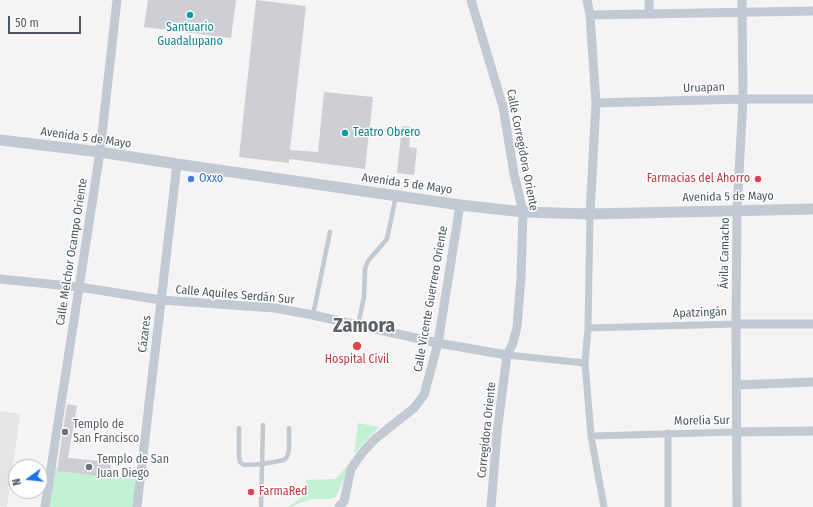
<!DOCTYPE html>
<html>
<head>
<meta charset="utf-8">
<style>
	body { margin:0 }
	#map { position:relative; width:813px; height:507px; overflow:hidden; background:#f5f3f3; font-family:"Fira Sans Condensed",sans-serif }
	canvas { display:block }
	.north { position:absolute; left:8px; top:459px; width:40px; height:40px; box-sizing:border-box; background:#fff; border:1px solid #b7bbc0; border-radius:50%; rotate:255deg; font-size:11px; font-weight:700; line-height:16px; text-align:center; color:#4a5661 }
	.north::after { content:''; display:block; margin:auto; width:14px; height:18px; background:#1a73e8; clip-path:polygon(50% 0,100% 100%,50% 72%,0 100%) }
	.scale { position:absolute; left:8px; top:16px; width:73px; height:18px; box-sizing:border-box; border:2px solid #4a5661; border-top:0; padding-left:5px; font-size:12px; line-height:14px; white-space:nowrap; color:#4a5661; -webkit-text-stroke:3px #fff; paint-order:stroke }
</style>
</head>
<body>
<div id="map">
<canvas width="813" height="507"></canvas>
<div class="north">N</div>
<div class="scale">50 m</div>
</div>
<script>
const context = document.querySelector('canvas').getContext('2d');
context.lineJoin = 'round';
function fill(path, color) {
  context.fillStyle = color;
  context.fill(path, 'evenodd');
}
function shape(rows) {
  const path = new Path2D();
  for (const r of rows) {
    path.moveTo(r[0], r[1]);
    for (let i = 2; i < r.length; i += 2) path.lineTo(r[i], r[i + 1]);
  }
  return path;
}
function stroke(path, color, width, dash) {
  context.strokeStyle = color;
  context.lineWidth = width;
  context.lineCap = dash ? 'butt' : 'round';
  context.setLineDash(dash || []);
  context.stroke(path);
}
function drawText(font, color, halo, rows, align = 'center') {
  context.font = font + ' "Fira Sans Condensed",sans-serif';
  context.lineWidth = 3;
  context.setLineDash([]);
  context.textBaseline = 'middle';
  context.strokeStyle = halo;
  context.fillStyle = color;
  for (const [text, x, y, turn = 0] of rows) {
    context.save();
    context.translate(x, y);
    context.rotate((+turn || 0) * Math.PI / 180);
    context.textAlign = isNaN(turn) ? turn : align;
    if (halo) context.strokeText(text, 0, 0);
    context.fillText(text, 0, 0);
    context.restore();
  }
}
fill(shape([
	[0,411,20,414,7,507,0,506]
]), '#e6e4e5');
fill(shape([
	[358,423,379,427,354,454],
	[350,463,336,497,329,499,313,499,300,503,292,507,288,507,302,497,305,492,306,480,336,479],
	[55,468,136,479,133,507,49,507]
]), '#c3f1d5');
fill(shape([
	[148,0,236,0,231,38,144,27],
	[256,0,306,6,290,150,318,152,324,92,373,97,365,169,289,159,289,163,239,157],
	[402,126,411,127,409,147,417,148,414,175,397,173],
	[67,404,77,406,68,458,111,462,110,477,57,471]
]), '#cdcfd5');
stroke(shape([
	[313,315,330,232],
	[358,325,364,297,365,269,368,261,387,239,396,196],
	[239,428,239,456,240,462,244,465,263,464,284,460,287,457,289,450,289,428],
	[261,507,263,425]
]), '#c1cad2', 4.5);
stroke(shape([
	[590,214,588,328,585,363,591,436,604,507],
	[588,328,736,324],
	[507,355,585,363],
	[591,436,736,432],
	[668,507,668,433]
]), '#c1cad2', 7);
stroke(shape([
	[471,0,503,107,514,174,523,212,521,277,517,327,513,343,507,355,497,433,491,507],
	[587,0,590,15,596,103,590,214],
	[649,0,649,14],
	[590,15,813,11],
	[596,103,743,99,813,99],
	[0,279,79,287,161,300,275,308,313,315,438,343,507,355],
	[736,324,813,324],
	[736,385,813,382],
	[736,432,813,431],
	[45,507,100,152,117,0],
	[137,507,177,164],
	[339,507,344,501,351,469,362,453,375,439,414,408,424,395,438,343,460,205],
	[737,507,736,324,737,210,743,99,742,0]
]), '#c1cad2', 9);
stroke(shape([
	[0,140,100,152,177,164,460,205,523,212,590,214,813,209]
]), '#c1cad2', 11);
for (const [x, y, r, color] of [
	[190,15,4,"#0f9aa8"],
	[345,133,4,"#0f9aa8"],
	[191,179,4,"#3f7fe0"],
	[758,179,4,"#e0444e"],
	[357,346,5,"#e0444e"],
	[65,432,4,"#6b7280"],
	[89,467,4,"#6b7280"],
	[251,492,4,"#e0444e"]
]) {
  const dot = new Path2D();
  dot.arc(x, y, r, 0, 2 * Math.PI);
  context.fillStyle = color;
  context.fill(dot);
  stroke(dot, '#fff', 1.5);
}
drawText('12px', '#0d838f', '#fff', [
	["Santuario",190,28],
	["Guadalupano",190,42],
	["Teatro Obrero",353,133,"left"]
]);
drawText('12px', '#4a5661', '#fff', [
	["Uruapan",704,88,-2],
	["Avenida 5 de Mayo",86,138,8],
	["Calle Corregidora Oriente",522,150,79],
	["Avenida 5 de Mayo",407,184,8],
	["Avenida 5 de Mayo",728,197,-1],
	["Calle Melchor Ocampo Oriente",72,252,-81],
	["Ávila Camacho",725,253,-89],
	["Calle Aquiles Serdán Sur",235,295,5],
	["Calle Vicente Guerrero Oriente",431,299,-80],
	["Apatzingán",700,313,-2],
	["Cázares",145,334,-83],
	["Morelia Sur",702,421,-1],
	["Corregidora Oriente",487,430,-84]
]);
drawText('12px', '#366cbe', '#fff', [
	["Oxxo",199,179]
], 'left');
drawText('12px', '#be3a42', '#fff', [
	["Farmacias del Ahorro",750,179],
	["Hospital Civil",357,360,"center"],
	["FarmaRed",259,492,"left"]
], 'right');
drawText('12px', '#5b616d', '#fff', [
	["Templo de",73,425],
	["San Francisco",73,439],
	["Templo de San",97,460],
	["Juan Diego",97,474]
], 'left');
drawText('bold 20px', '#5f6368', '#fff', [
	["Zamora",364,326]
]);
</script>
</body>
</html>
